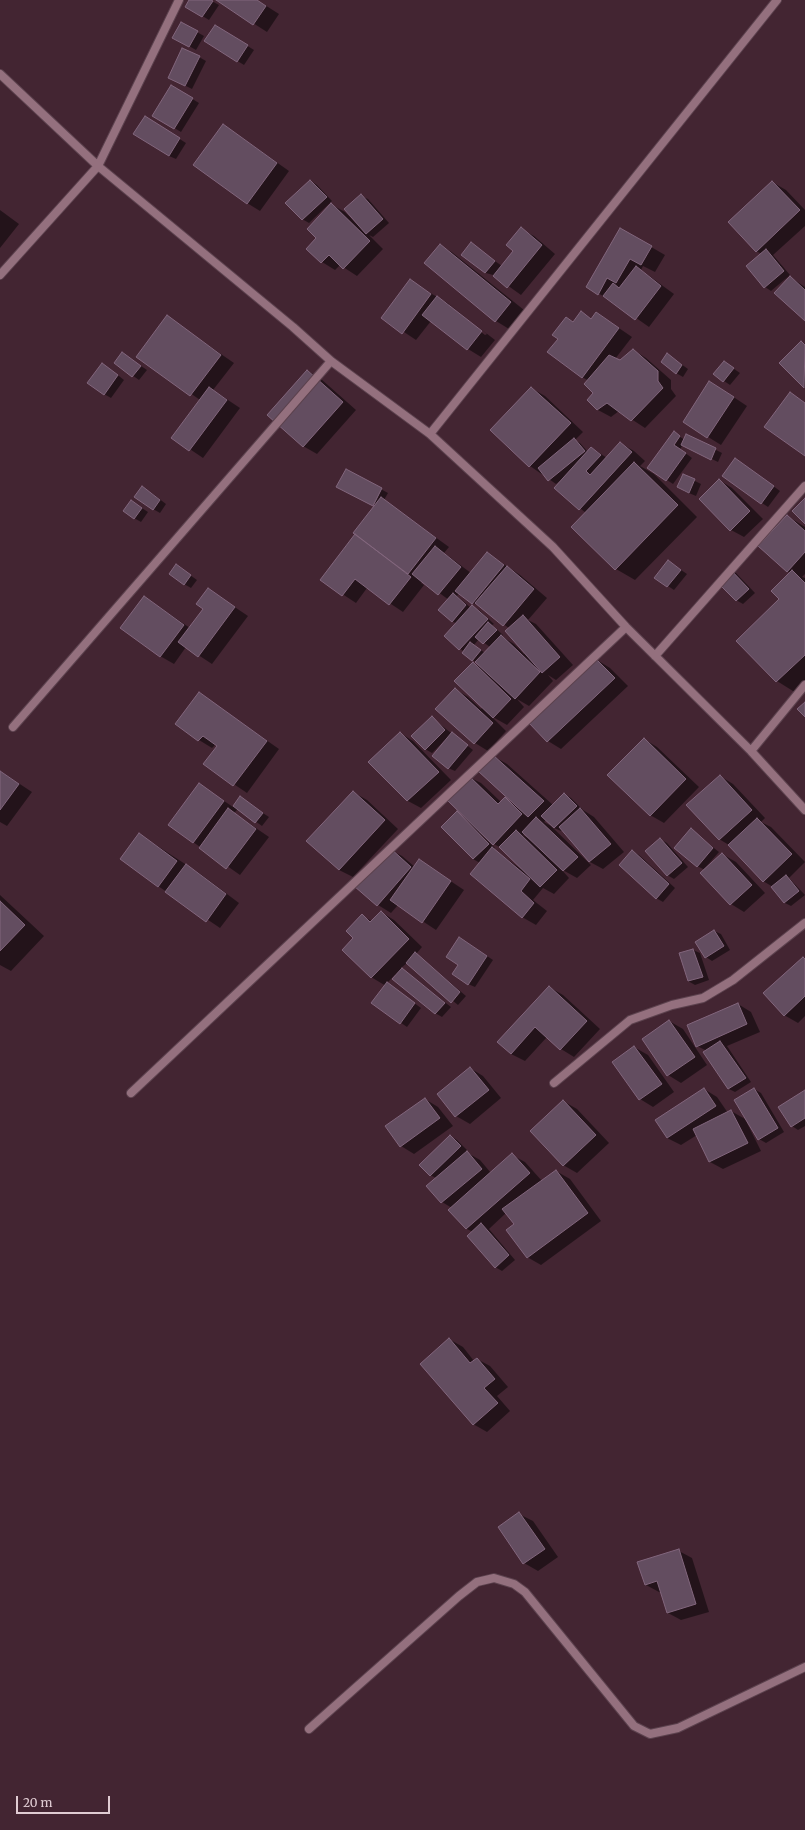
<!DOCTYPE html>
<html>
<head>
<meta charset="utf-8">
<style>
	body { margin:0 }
	#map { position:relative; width:805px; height:1830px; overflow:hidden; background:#432532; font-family:Merriweather,serif }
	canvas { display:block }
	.scale { position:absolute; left:16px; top:1796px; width:94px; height:18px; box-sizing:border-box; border:2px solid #e0ccd3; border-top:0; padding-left:5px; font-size:12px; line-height:14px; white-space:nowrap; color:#e0ccd3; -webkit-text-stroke:3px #432532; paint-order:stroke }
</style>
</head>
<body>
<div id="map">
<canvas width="805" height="1830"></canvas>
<div class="scale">20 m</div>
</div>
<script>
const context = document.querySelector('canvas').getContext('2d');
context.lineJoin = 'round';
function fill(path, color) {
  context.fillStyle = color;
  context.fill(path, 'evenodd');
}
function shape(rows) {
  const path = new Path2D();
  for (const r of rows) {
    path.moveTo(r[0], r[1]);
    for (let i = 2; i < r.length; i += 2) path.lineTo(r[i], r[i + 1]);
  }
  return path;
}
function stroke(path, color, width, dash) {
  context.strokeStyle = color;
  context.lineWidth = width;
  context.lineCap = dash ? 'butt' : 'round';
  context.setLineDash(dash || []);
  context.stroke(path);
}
fill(shape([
	[190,0,210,0,219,5,209,20,186,6],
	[217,0,257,0,279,14,267,32],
	[181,23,204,36,196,50,173,37],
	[222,30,254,50,244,65,205,41],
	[199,57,206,61,192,89,176,81],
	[171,86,199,103,181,132,153,115],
	[151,121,186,143,176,159,169,156],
	[224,125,289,171,260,211,247,203],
	[311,181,317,185,332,201,309,223,302,219],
	[772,182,786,190,805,210,805,226,773,255,790,275,771,291,765,287,762,254,756,251],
	[361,196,368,199,389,223,373,237,369,235,383,249,357,276,340,265,335,270,322,262,318,238,332,205,345,212,356,223,357,222],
	[0,210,19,224,0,248],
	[521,229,534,236,555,254,521,295,493,275,486,273,463,255,471,244,502,266,515,251],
	[620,229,665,255,655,272,643,266,641,270,674,294,649,327,612,301,587,287],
	[440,245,453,253,524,310,509,329,496,321,425,263],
	[790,277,805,287,805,319],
	[410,281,449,304,449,307,485,335,487,334,449,304,450,305,495,340,481,357,468,349,431,321,416,340,383,318],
	[581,313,592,319,597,313,632,337,615,359,621,362,633,350,646,358,671,380,671,389,676,396,645,428,619,411,611,417,598,410,588,400,594,393,589,381,582,377,559,339,567,318,574,322],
	[167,317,234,363,213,390,240,408,203,458,172,437,200,400,138,356],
	[801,342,805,344,805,388,780,363],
	[122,353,147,370,139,380,115,363],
	[674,359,688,369,683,377,676,373],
	[724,362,740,373,730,385,724,381],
	[109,368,124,380,111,398,104,394],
	[308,371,321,379,356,410,317,454,303,446],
	[531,388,545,396,583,432,575,440,580,443,588,452,592,448,607,458,620,443,634,451,645,461,640,466,654,474,697,517,635,580,616,569,586,513,555,488,563,479,556,484,530,466],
	[723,390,747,406,721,445,684,422],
	[674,433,685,440,687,435,722,453,718,462,683,445,680,449,692,458,673,484,667,480],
	[742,463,780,491,768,507,762,503],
	[346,470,388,493,384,500,449,547,444,553,471,573,487,553,520,575,547,598,528,620,536,624,573,665,556,680,548,675,553,681,529,706,517,699,524,707,507,725,491,716,506,731,488,751,475,743,455,689,468,697,481,709,483,707,473,663,482,668,446,636,457,624,452,621,449,600,423,581,421,583,424,585,403,612,367,588,356,603,321,580,376,506,344,490],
	[459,593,473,603,480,606,510,629,525,652,524,654,514,644,501,636,503,635,492,625,494,624,479,610,473,607,471,608,457,596],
	[479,639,490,647,485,653,474,645],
	[683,475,701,484,696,496,684,491],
	[719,480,732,488,763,519,744,537,731,530],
	[149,491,166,504,160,513,153,509],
	[131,501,148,512,141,522,134,518],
	[787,516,805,527,805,574,802,577,805,578,805,685,796,693,777,681,737,641,781,599,791,573,787,571],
	[668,561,687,574,674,590,656,578],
	[729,569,736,573,755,593,743,604,736,600],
	[183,570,197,580,191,588,184,584],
	[208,589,248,616,212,664,186,647,174,664,160,656,144,597,190,628,204,609],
	[597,660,610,668,628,686,561,749,548,741,530,723],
	[199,693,279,749,247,793,204,764,219,746,216,744,212,748,199,740],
	[432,718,473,750,455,771,448,768,444,741,432,753,425,749],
	[400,733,413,741,451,780,421,808,408,801,370,762],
	[644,739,657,747,699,787,664,823,650,815],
	[493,756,507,764,553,805,564,794,571,798,583,810,594,817,624,852,603,869,590,862,563,830,561,831,554,828,546,820,544,822,551,826,591,865,577,878,561,869,569,878,554,894,543,888,533,900,547,911,536,925,522,917,480,863,473,859,442,827,457,812,465,817,467,776,481,783,501,802,505,798,513,803],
	[480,831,494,844,503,849,522,868,521,869,493,849,495,848,479,832],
	[525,833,531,840,523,835],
	[0,771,32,792,7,826,0,822],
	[720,776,733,784,765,818,761,822,771,827,805,862,789,878,805,895,791,906,785,903,773,887,763,881,729,845,719,839],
	[199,784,233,807,240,798,269,817,262,826,238,809,234,813,269,837,240,875,193,842],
	[353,792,367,800,398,829,353,877,339,870],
	[691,830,719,852,704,869,705,870,722,854,736,862,765,893,744,912,731,904,705,870,697,866],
	[139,834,199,873,239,903,220,928,158,886],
	[660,839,667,843,688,867,674,879,667,875],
	[389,849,402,856,415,867,419,860,464,890,436,930,398,905,391,913,378,905,356,886],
	[632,851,639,855,675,888,663,902,656,898],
	[0,895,44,936,11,971,0,965],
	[381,912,394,920,422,947,416,954,466,996,458,1005,407,963,401,968,451,1007,442,1017,435,1013,395,975,387,983,421,1008,407,1027,372,1003,386,986,371,977,355,938,362,916,372,921],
	[714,931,721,934,730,950,712,961,706,957],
	[466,942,493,960,475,987,468,984,460,965],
	[693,950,700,953,709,980,695,985,688,981,680,954],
	[805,959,805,1016,798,1023,784,1015],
	[549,987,563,995,600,1029,574,1057,561,1049,547,1037,525,1061,511,1054],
	[738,1004,751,1012,760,1032,727,1046,751,1082,735,1092,729,1089,707,1051,697,1046],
	[669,1021,683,1029,707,1065,681,1083,668,1075],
	[634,1047,648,1055,674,1092,653,1107,640,1099],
	[470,1068,483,1076,501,1098,470,1124,456,1116,438,1094],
	[704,1089,717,1097,728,1113,731,1111,745,1119,761,1151,723,1169,710,1162,697,1135,681,1145,667,1138],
	[754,1089,761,1093,784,1132,766,1143,759,1139],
	[805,1091,805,1126,798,1130,792,1126],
	[425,1099,438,1107,453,1126,414,1154,401,1146],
	[563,1101,577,1109,609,1143,577,1173,563,1165],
	[450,1136,457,1140,467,1150,466,1152,480,1160,491,1173,512,1155,525,1162,542,1181,556,1171,570,1179,601,1221,541,1265,527,1257,515,1225,506,1213,489,1229,515,1260,502,1271,495,1267,473,1232,467,1229,450,1210,452,1208,442,1202,436,1178,430,1175],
	[449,1339,463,1347,474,1361,477,1359,490,1366,508,1387,497,1396,510,1411,487,1432,473,1424],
	[519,1514,533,1521,558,1557,538,1571,524,1563,499,1528],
	[679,1551,692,1558,709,1612,681,1620,668,1613,661,1592,659,1592,646,1585]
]), '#0007');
const building = shape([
	[189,0,211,0,213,1,202,17,185,7,189,0],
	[216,0,257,0,266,6,253,25,216,0],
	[181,22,198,31,189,47,172,38,181,22],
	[215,25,248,45,237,62,204,41,215,25],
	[182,48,200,56,185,86,168,78,182,48],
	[171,85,193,98,174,129,152,116,171,85],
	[145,116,180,138,169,156,133,134,145,116],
	[223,124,277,163,247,204,193,165,223,124],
	[310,180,327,197,302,220,285,203,310,180],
	[772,181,800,210,756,252,728,222,772,181],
	[361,194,383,219,366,234,344,209,361,194],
	[331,203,370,241,343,269,329,255,321,263,306,249,316,238,307,229,331,203],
	[521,227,542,245,507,288,493,276,513,251,506,245,521,227],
	[620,228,652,246,641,265,630,259,616,283,607,278,598,295,586,287,620,228],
	[471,242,495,261,485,273,461,255,471,242],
	[440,244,511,302,495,322,424,263,440,244],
	[766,249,784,271,764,288,746,266,766,249],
	[636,266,661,286,635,320,603,296,613,283,619,288,636,266],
	[790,276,805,290,805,321,774,293,790,276],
	[410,279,431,294,402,334,381,318,410,279],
	[437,296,482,331,467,350,422,315,437,296],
	[581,311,591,319,596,312,619,328,582,378,547,352,558,339,552,335,566,317,573,322,581,311],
	[167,315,221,355,190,396,136,357,167,315],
	[801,341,805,345,804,388,779,363,801,341],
	[633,349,658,371,658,381,663,388,631,421,607,403,597,410,587,400,593,393,584,384,609,355,620,360,633,349],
	[122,352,141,366,132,377,114,363,122,352],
	[667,353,682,365,676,374,661,362,667,353],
	[724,361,734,368,723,382,713,374,724,361],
	[102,363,118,375,104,395,87,383,102,363],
	[307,370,343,402,303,447,267,415,307,370],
	[709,381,734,397,707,438,683,422,709,381],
	[209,387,227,400,189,451,171,438,209,387],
	[531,387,571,423,529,467,490,430,531,387],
	[790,392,805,403,805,456,764,427,790,392],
	[674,431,680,436,674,445,686,453,666,481,647,468,674,431],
	[686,434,716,448,711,460,681,445,686,434],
	[574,438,585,451,548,481,538,468,574,438],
	[620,442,632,452,579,510,554,488,591,447,601,455,586,471,590,475,620,442],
	[735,458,774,486,761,504,722,476,735,458],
	[634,462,678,505,615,570,571,527,634,462],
	[346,469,382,488,373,506,336,487,346,469],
	[683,474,695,479,689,493,677,487,683,474],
	[719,479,750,511,730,531,699,499,719,479],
	[142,486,160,500,153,510,134,497,142,486],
	[381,497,436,538,408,574,353,533,381,497],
	[805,498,805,524,792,511,805,498],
	[131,500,142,508,134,519,123,511,131,500],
	[787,515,805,531,805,552,787,572,758,546,787,515],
	[355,534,411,577,389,605,355,579,342,596,320,580,355,534],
	[435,546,461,567,438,595,412,574,435,546],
	[487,552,504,565,472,604,455,591,487,552],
	[668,560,681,570,667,587,654,578,668,560],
	[176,564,191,575,184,585,169,574,176,564],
	[507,566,534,589,503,626,475,603,507,566],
	[729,568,749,589,736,601,716,581,729,568],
	[792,570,805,583,805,655,776,682,736,641,779,599,771,591,792,570],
	[208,588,235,607,198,657,178,642,203,609,196,604,208,588],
	[453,593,466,605,452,622,438,610,453,593],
	[144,596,184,625,160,657,120,628,144,596],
	[472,605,488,619,459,650,444,636,472,605],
	[523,615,560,657,542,673,505,631,523,615],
	[488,622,497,630,483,644,475,637,488,622],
	[501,635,540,672,515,699,475,662,501,635],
	[470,642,481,650,472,661,462,653,470,642],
	[596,659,615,678,547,742,529,723,596,659],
	[473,662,511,699,493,718,454,681,473,662],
	[455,688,493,723,474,744,435,709,455,688],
	[199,692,267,741,233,786,203,764,217,746,203,736,198,741,175,724,199,692],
	[805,702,805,717,797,709,805,702],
	[432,716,445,730,425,750,411,736,432,716],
	[400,732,439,772,407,801,368,762,400,732],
	[452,732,468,745,448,769,432,756,452,732],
	[644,738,686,779,650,816,607,775,644,738],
	[493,755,544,801,528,817,478,771,493,755],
	[0,771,19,784,0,810,0,771],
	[467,774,498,804,505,797,522,814,493,845,445,798,467,774],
	[720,775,752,810,719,840,686,805,720,775],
	[199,783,224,801,193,843,168,825,199,783],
	[353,791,385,820,339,870,306,841,353,791],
	[564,793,577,806,554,828,541,816,564,793],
	[240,796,263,813,255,823,233,806,240,796],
	[228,808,256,829,226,869,199,848,228,808],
	[580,808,611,844,589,862,559,827,580,808],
	[457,811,489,844,473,859,441,827,457,811],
	[536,817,578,857,563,871,522,832,536,817],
	[757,818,792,854,763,882,728,845,757,818],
	[691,828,713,848,697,867,674,848,691,828],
	[516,830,557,870,540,887,499,847,516,830],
	[139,833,177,861,158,887,120,859,139,833],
	[660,838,682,863,667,876,645,851,660,838],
	[389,847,411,867,377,906,354,886,389,847],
	[492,847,530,879,521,891,534,903,522,918,470,874,492,847],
	[632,850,669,884,656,899,619,865,632,850],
	[722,853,752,885,730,905,700,873,722,853],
	[419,859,451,881,422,923,390,900,419,859],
	[186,864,226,894,206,922,165,892,186,864],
	[786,875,799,891,784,903,771,887,786,875],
	[0,901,25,925,0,951,0,901],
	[381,911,409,939,371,978,342,950,353,938,346,931,362,914,370,922,381,911],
	[714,930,724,946,705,958,695,942,714,930],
	[459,937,487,956,468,985,452,974,458,965,446,957,459,937],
	[693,949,703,977,688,981,679,953,693,949],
	[415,952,460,992,451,1003,406,963,415,952],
	[803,957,805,959,805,996,784,1016,763,993,803,957],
	[402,968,445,1003,435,1014,392,979,402,968],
	[387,982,415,1003,400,1024,371,1003,387,982],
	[549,986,587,1021,560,1050,535,1027,511,1054,497,1042,549,986],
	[738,1003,747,1024,696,1047,687,1025,738,1003],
	[669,1020,695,1057,667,1076,642,1039,669,1020],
	[720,1041,746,1078,728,1089,703,1052,720,1041],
	[634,1046,662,1084,639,1100,612,1062,634,1046],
	[470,1067,489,1090,455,1117,437,1094,470,1067],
	[704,1088,716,1106,667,1138,655,1120,704,1088],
	[754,1088,778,1128,758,1140,734,1100,754,1088],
	[805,1090,805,1118,791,1127,778,1107,805,1090],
	[425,1098,440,1118,400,1147,385,1126,425,1098],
	[563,1100,596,1135,563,1166,530,1131,563,1100],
	[731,1110,748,1143,709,1162,693,1129,731,1110],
	[450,1135,461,1146,430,1176,419,1165,450,1135],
	[467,1151,482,1169,441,1203,426,1186,467,1151],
	[512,1153,530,1173,466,1229,448,1210,512,1153],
	[556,1170,588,1213,527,1258,506,1230,514,1224,502,1209,556,1170],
	[481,1223,509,1255,495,1268,467,1236,481,1223],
	[449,1338,470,1363,477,1358,495,1379,484,1388,498,1403,473,1425,420,1364,449,1338],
	[519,1512,545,1549,523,1564,498,1527,519,1512],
	[679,1549,696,1604,667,1613,657,1581,645,1585,637,1562,679,1549]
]);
fill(building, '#634d60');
stroke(building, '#82667d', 1);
const minor = shape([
	[0,74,98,166,293,327,331,361,430,434,553,547,626,627,751,751,805,810],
	[0,275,98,166,179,0],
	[430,434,777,0],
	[655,656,805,486],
	[13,727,331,361],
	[751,751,805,685],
	[554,1083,630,1020,672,1005,703,998,733,980,805,923],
	[131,1093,626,627],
	[309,1729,459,1596,477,1582,494,1578,514,1584,525,1592,634,1726,650,1734,678,1728,805,1667]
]);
stroke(minor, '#5c424e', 10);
stroke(minor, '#94707e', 8);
</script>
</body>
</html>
